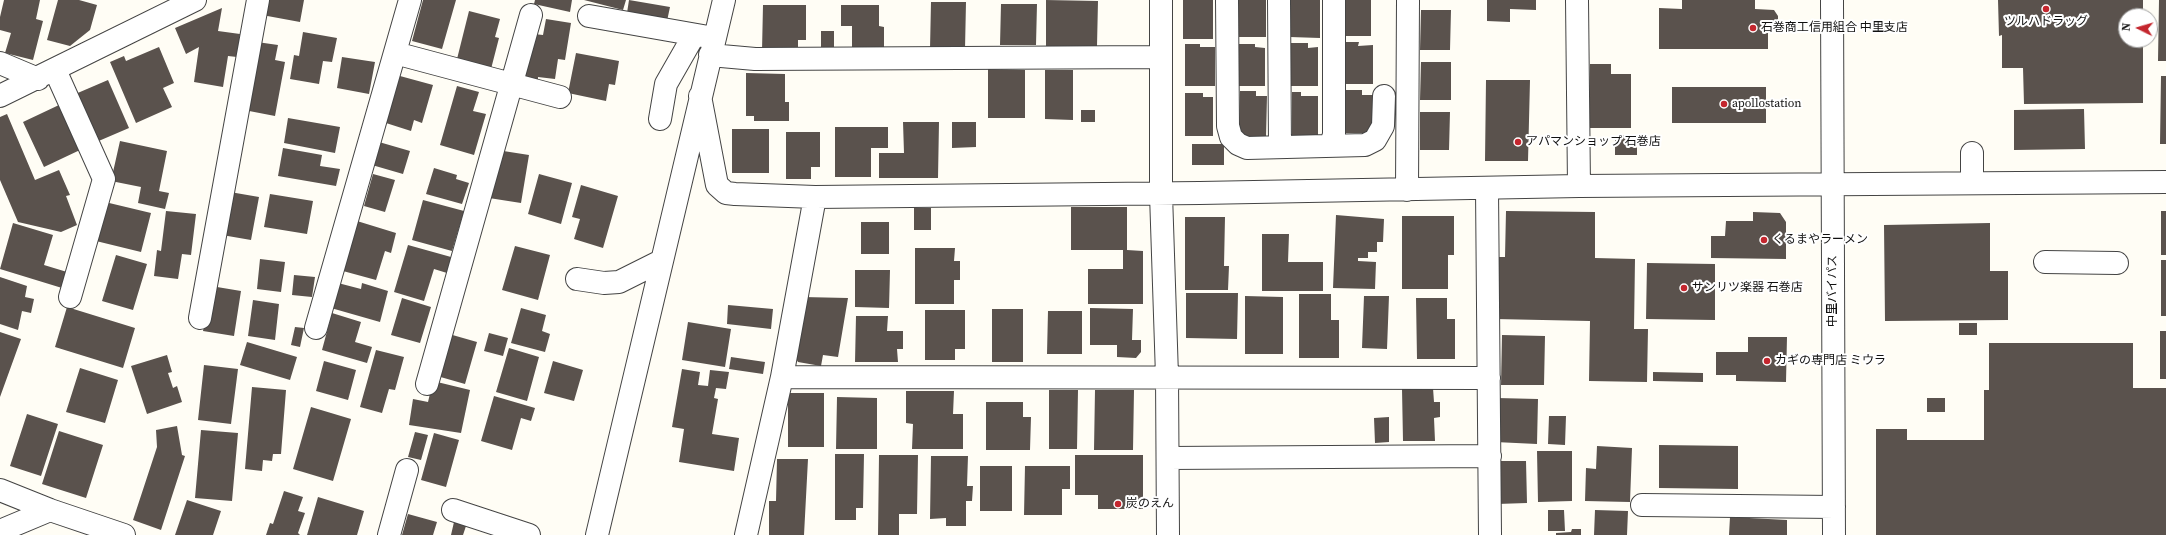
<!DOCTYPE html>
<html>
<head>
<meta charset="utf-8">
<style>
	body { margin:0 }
	#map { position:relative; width:2166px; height:535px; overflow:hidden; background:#fffdf5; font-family:"Source Serif 4",serif }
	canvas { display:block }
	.north { position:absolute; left:2118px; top:8px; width:40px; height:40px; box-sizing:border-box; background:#fff; border:1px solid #a0a0a0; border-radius:50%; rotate:275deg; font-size:11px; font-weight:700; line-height:16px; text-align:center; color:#111 }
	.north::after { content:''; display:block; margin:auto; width:14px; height:18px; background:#c4262e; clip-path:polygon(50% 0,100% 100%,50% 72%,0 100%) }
</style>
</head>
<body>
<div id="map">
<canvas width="2166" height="535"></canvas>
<div class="north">N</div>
</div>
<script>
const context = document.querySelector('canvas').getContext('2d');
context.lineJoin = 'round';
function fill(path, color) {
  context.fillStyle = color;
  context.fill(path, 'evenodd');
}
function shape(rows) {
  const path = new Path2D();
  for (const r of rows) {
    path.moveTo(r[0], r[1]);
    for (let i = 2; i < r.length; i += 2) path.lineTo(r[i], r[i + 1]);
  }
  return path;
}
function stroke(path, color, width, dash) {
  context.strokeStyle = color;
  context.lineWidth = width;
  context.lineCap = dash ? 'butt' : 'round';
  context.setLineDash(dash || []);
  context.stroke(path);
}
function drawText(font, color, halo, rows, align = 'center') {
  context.font = font + ' "Source Serif 4","Noto Sans JP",serif';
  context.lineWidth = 4;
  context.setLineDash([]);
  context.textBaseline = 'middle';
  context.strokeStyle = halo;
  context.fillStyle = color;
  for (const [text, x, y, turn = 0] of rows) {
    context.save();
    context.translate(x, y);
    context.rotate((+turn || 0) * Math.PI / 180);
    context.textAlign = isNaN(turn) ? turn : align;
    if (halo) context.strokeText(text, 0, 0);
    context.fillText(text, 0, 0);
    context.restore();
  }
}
fill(shape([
	[4,0,40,0,36,19,43,21,33,60,5,53,11,33,0,30,0,17],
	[58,0,79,0,97,5,90,30,70,46,47,40],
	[264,0,304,0,300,22,262,15],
	[423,0,456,0,442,49,412,41],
	[535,0,572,0,570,12,534,4],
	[584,0,626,0,623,10],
	[629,0,670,7,667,21,627,13],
	[1046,0,1098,1,1097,46,1046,46],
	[1183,0,1213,0,1213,39,1183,39],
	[1238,0,1266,0,1266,37,1238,37],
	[1290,0,1320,0,1320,38,1290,37],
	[1344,0,1371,0,1371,36,1344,36],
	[1487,0,1536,0,1536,10,1510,9,1510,22,1487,21],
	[1682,0,1755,0,1755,9,1774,10,1778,16,1778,22,1774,27,1768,29,1768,49,1659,49,1659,8,1682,9],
	[1998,0,2143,0,2143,16,2126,16,2126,40,2143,40,2143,103,2024,104,2023,68,2002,68,2002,35,1999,36],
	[2159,0,2166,0,2166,61,2158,61],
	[931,2,966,2,965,49,930,49],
	[1001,4,1037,4,1036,45,1000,45],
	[763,5,806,5,806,40,798,40,798,52,762,51],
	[841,5,879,5,879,26,884,27,884,47,852,47,852,26,841,26],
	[222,8,218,31,240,34,237,57,228,56,223,87,194,82,199,47,186,54,175,28],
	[1421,10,1451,10,1450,50,1420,50],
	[469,11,500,19,495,37,499,38,491,69,457,59],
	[546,19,571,23,565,60,558,59,555,79,538,77,538,82,521,80,524,62,529,63,534,34,543,35],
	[821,31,834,31,834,52,821,52],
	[303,32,337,38,332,62,323,61,319,84,290,79,294,55,299,56],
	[257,42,278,45,275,60,285,62,275,116,244,110],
	[1344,42,1359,42,1358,46,1373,45,1373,84,1343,84],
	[1291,43,1308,43,1308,48,1318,47,1318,86,1290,86],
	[1185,44,1200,44,1200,47,1215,47,1215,86,1185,86],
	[1239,44,1255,44,1255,47,1265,48,1265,86,1239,86],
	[159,47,174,83,163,88,172,107,136,123,110,62,124,56,126,61],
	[576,53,619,61,615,85,609,84,606,101,568,93],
	[342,57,375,62,369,94,337,88],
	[1421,62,1451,62,1451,100,1420,100],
	[1590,64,1611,64,1611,74,1631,74,1631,128,1589,128],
	[988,69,1025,70,1025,118,988,118],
	[1045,70,1073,70,1073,120,1045,119],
	[746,73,785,74,785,102,789,102,789,121,754,121,754,116,746,116],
	[400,76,433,85,422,123,414,120,411,131,386,123],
	[2161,76,2166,76,2166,144,2160,144],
	[108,80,129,128,94,143,73,95],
	[1486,80,1530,80,1528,161,1485,161],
	[457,86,479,92,473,111,486,114,474,155,440,145],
	[1672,87,1766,87,1766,123,1672,123],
	[1345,90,1362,90,1362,95,1375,95,1375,133,1344,133],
	[1240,91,1256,91,1256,96,1267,96,1266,137,1239,136],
	[1292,92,1301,92,1301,96,1318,96,1318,135,1292,135],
	[1185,93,1203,93,1203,97,1213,97,1213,136,1185,136],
	[59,105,80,150,44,167,23,122],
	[2084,109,2085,149,2014,150,2014,110],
	[1081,110,1095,110,1095,122,1081,122],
	[1420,112,1450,112,1449,150,1420,150],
	[7,114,35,180,59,170,70,195,66,196,77,225,61,232,18,222,0,180,0,117],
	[288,118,340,127,335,153,284,143],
	[903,122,939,122,938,178,879,178,879,153,904,153],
	[952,122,976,122,976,147,952,148],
	[835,127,888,127,888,148,871,148,871,177,835,177],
	[732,129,769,129,769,173,732,173],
	[786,132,820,132,820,167,811,167,811,179,786,179],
	[1615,135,1637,135,1637,155,1615,155],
	[120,141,167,151,159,191,169,193,165,209,138,203,141,187,111,181],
	[379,142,410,151,403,174,372,165],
	[1192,144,1224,144,1224,165,1192,165],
	[283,148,322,155,320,166,340,169,336,186,278,176],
	[497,150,529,155,521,203,489,198],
	[434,168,457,175,456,179,469,183,462,204,426,194],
	[373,174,395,180,385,212,364,206],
	[539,174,572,183,561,224,528,214],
	[581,185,618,196,603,248,574,239,580,219,572,217],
	[230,192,259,197,251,240,222,235],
	[270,194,313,201,307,234,264,227],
	[423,200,464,211,452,251,412,240],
	[105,202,151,213,141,252,96,241],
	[1071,207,1127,207,1127,250,1143,251,1143,304,1088,304,1088,269,1123,269,1123,250,1071,250],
	[914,208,931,208,931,230,914,230],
	[166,211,196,214,191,255,182,254,178,279,154,276,157,250,161,251],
	[1506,211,1595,212,1595,258,1635,259,1634,329,1648,329,1647,382,1589,381,1590,321,1495,319,1496,257,1505,257],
	[2161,211,2166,211,2166,255,2161,255],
	[1753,212,1780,213,1786,222,1786,259,1711,258,1711,236,1725,236,1726,221,1753,221],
	[1336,215,1384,219,1383,242,1377,242,1377,252,1368,252,1368,258,1358,258,1358,261,1376,262,1375,289,1333,288],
	[1402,216,1454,216,1454,255,1448,255,1448,289,1402,289],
	[1185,217,1225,217,1224,266,1229,266,1228,290,1185,290],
	[357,221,396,233,391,253,385,251,376,280,343,271],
	[861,222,889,222,889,254,861,254],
	[13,223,53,235,44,265,67,272,62,288,0,269],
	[1990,223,1990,271,2008,271,2008,320,1885,321,1884,225],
	[1262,234,1289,234,1288,262,1323,262,1323,291,1262,291],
	[408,245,451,257,447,273,434,269,424,301,394,292],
	[515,246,550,255,538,300,502,290],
	[915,248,955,248,954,261,960,261,960,280,954,280,954,304,915,304],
	[116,255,147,264,133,310,102,301],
	[260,259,285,262,281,292,257,289],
	[2161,260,2166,260,2166,316,2161,316],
	[1647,263,1715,264,1715,320,1646,319],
	[855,270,890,270,889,308,855,307],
	[294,275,315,277,312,297,292,295],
	[0,277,27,286,25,297,34,299,31,313,22,311,18,330,0,324],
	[338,283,361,289,362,283,388,291,380,322,331,308],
	[211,286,241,291,234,336,203,331],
	[1186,293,1238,293,1237,339,1186,338],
	[1299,294,1331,294,1331,320,1339,320,1339,358,1299,358],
	[1245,296,1283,297,1283,354,1245,354],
	[1364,296,1389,296,1387,349,1362,348],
	[803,297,848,298,838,357,823,355,821,366,798,362,794,356],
	[402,298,431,307,420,343,391,335],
	[1416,298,1447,298,1447,319,1455,319,1455,359,1417,359],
	[253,300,279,304,275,340,248,336],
	[728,305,773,309,771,329,727,324],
	[67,307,135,328,123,368,55,347],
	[521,308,546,315,542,331,550,334,545,352,511,343],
	[1090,308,1133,309,1132,340,1141,340,1141,352,1136,358,1117,357,1117,345,1090,345],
	[992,309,1023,309,1023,362,992,362],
	[925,310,965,310,965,349,955,349,955,360,925,360],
	[1048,311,1082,311,1082,354,1047,354],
	[332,313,361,322,355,342,372,347,367,363,322,350],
	[856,316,888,316,887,331,903,331,903,349,897,349,898,362,855,362],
	[688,322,731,329,725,367,682,360],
	[1959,323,1977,323,1977,335,1959,335],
	[295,327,304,328,300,347,291,345],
	[2160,331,2166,331,2166,379,2160,379],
	[0,332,21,339,0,397],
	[489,333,508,338,503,356,484,351],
	[449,334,477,342,465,384,437,376],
	[1502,335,1545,336,1544,385,1501,385],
	[1748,337,1787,337,1786,382,1736,381,1736,375,1716,375,1716,352,1748,352],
	[247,342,297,357,290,380,240,365],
	[1989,343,2133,343,2133,388,2166,388,2166,535,1876,535,1876,429,1907,429,1907,440,1984,440,1984,390,1989,390],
	[509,348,539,357,527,401,496,392],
	[376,350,404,357,395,390,389,389,382,413,360,407],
	[167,355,172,372,168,373,173,388,177,386,182,402,147,414,131,366],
	[731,357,765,362,763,374,729,369],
	[324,361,356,370,348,400,316,391],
	[553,361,583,370,574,401,544,393],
	[204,365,238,369,231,424,198,420],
	[80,368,118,380,105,423,66,412],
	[682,369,700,372,698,385,708,386,710,370,729,372,726,389,716,388,714,398,718,399,712,434,739,438,734,471,679,462,684,429,672,427],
	[1653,372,1703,373,1703,382,1653,381],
	[433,381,470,390,461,433,409,425,413,399,428,402],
	[252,387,286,390,281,454,273,454,272,461,263,460,262,471,245,469],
	[1433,388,1434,402,1440,402,1440,417,1434,418,1435,441,1403,441,1402,389],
	[1049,390,1078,390,1077,449,1049,449],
	[1095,390,1134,390,1133,450,1094,450],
	[906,391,954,391,953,414,963,414,963,449,912,449,913,424,906,423],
	[788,393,824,393,824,447,788,447],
	[494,396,535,408,531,421,521,418,512,450,481,441],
	[837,397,877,398,877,449,836,449],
	[1497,398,1538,399,1537,444,1495,442],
	[1927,398,1945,398,1945,412,1927,412],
	[986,402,1023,402,1023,417,1031,417,1030,450,986,450],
	[311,407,351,419,333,481,293,469],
	[27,414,58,424,41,476,10,466],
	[1549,416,1566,416,1565,445,1548,444],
	[1389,417,1389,442,1375,443,1374,418],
	[177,426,182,455,185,456,161,530,133,520,157,447,156,430],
	[201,430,238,433,232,501,195,498],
	[59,431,103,445,86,498,42,484],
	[415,432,428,435,421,460,408,457],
	[434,433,459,440,446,487,421,480],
	[1659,445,1738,446,1738,489,1659,488],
	[1597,446,1632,448,1630,502,1585,501,1586,468,1596,469],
	[1537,451,1572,451,1572,501,1538,502],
	[835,454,864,454,863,508,856,508,856,520,835,520],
	[879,455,918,455,917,514,899,514,899,535,878,535],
	[1075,455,1143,455,1143,509,1098,509,1098,495,1075,495],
	[931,456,968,456,967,486,973,486,972,501,966,501,966,526,946,526,946,518,930,519],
	[777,459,808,459,804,535,769,535,769,501,776,501],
	[1497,461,1526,461,1527,503,1497,504],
	[980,466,1012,466,1012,511,980,511],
	[1025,466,1070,466,1070,489,1062,489,1062,515,1024,515],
	[284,491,303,497,298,511,305,513,298,533,300,535,266,535,270,523,273,524],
	[318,497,364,511,357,535,307,535],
	[187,500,221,511,213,535,175,535],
	[1548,510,1564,510,1565,531,1548,531],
	[1595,510,1628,511,1627,535,1594,535],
	[408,514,437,522,433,535,402,535],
	[1730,517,1787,520,1787,535,1729,535],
	[454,522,466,526,463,535,451,535],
	[1572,529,1581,529,1581,535,1556,535,1556,533,1571,532]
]), '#5a524d');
const minor = shape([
	[1161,0,1161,194,1167,376,1168,535],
	[1227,0,1228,126,1231,137,1238,144,1247,148,1365,145,1375,140,1383,126,1384,96],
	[1279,0,1280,147],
	[1577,0,1579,186],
	[1832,0,1834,535],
	[589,16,714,38],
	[395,53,560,97],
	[710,55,755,59,1161,57],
	[0,63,38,79],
	[55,70,104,179,70,297],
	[0,96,195,0],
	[700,96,717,185,726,193,735,194,815,197,1200,193,1579,186,2166,182],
	[660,119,666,84,694,35],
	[1330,146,1334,135,1334,0],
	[1972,153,1972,183],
	[1487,189,1490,535],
	[1407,190,1408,0],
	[2045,262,2117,263],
	[577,279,604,283,619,282,661,261],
	[200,318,258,0],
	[316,328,410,0],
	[782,377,1489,378],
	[427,384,531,15],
	[1168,458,1490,456],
	[0,490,50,510,124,535],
	[1642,505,1834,507],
	[453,510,529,535],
	[0,531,50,510],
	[389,535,407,470],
	[597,535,724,0],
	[746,535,782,377,815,197]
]);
stroke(minor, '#444', 24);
stroke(minor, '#fff', 22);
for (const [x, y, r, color] of [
	[2046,9,4,"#c4262e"],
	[1753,28,4,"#c4262e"],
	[1724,104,4,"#c4262e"],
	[1518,142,4,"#c4262e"],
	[1764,240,4,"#c4262e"],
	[1684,288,4,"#c4262e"],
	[1767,361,4,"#c4262e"],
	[1118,504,4,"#c4262e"]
]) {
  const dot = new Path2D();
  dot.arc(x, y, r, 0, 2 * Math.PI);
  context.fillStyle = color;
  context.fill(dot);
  stroke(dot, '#fff', 1.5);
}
drawText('12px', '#111', '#fff', [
	["ツルハドラッグ",2046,22,"center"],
	["石巻商工信用組合 中里支店",1761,28],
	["apollostation",1732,104],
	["アパマンショップ 石巻店",1526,142],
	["くるまやラーメン",1772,240],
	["サンリツ楽器 石巻店",1692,288],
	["カギの専門店 ミウラ",1775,361],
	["炭のえん",1126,504]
], 'left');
drawText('12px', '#111', '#fff', [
	["中里バイパス",1833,291,-90]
]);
</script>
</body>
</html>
